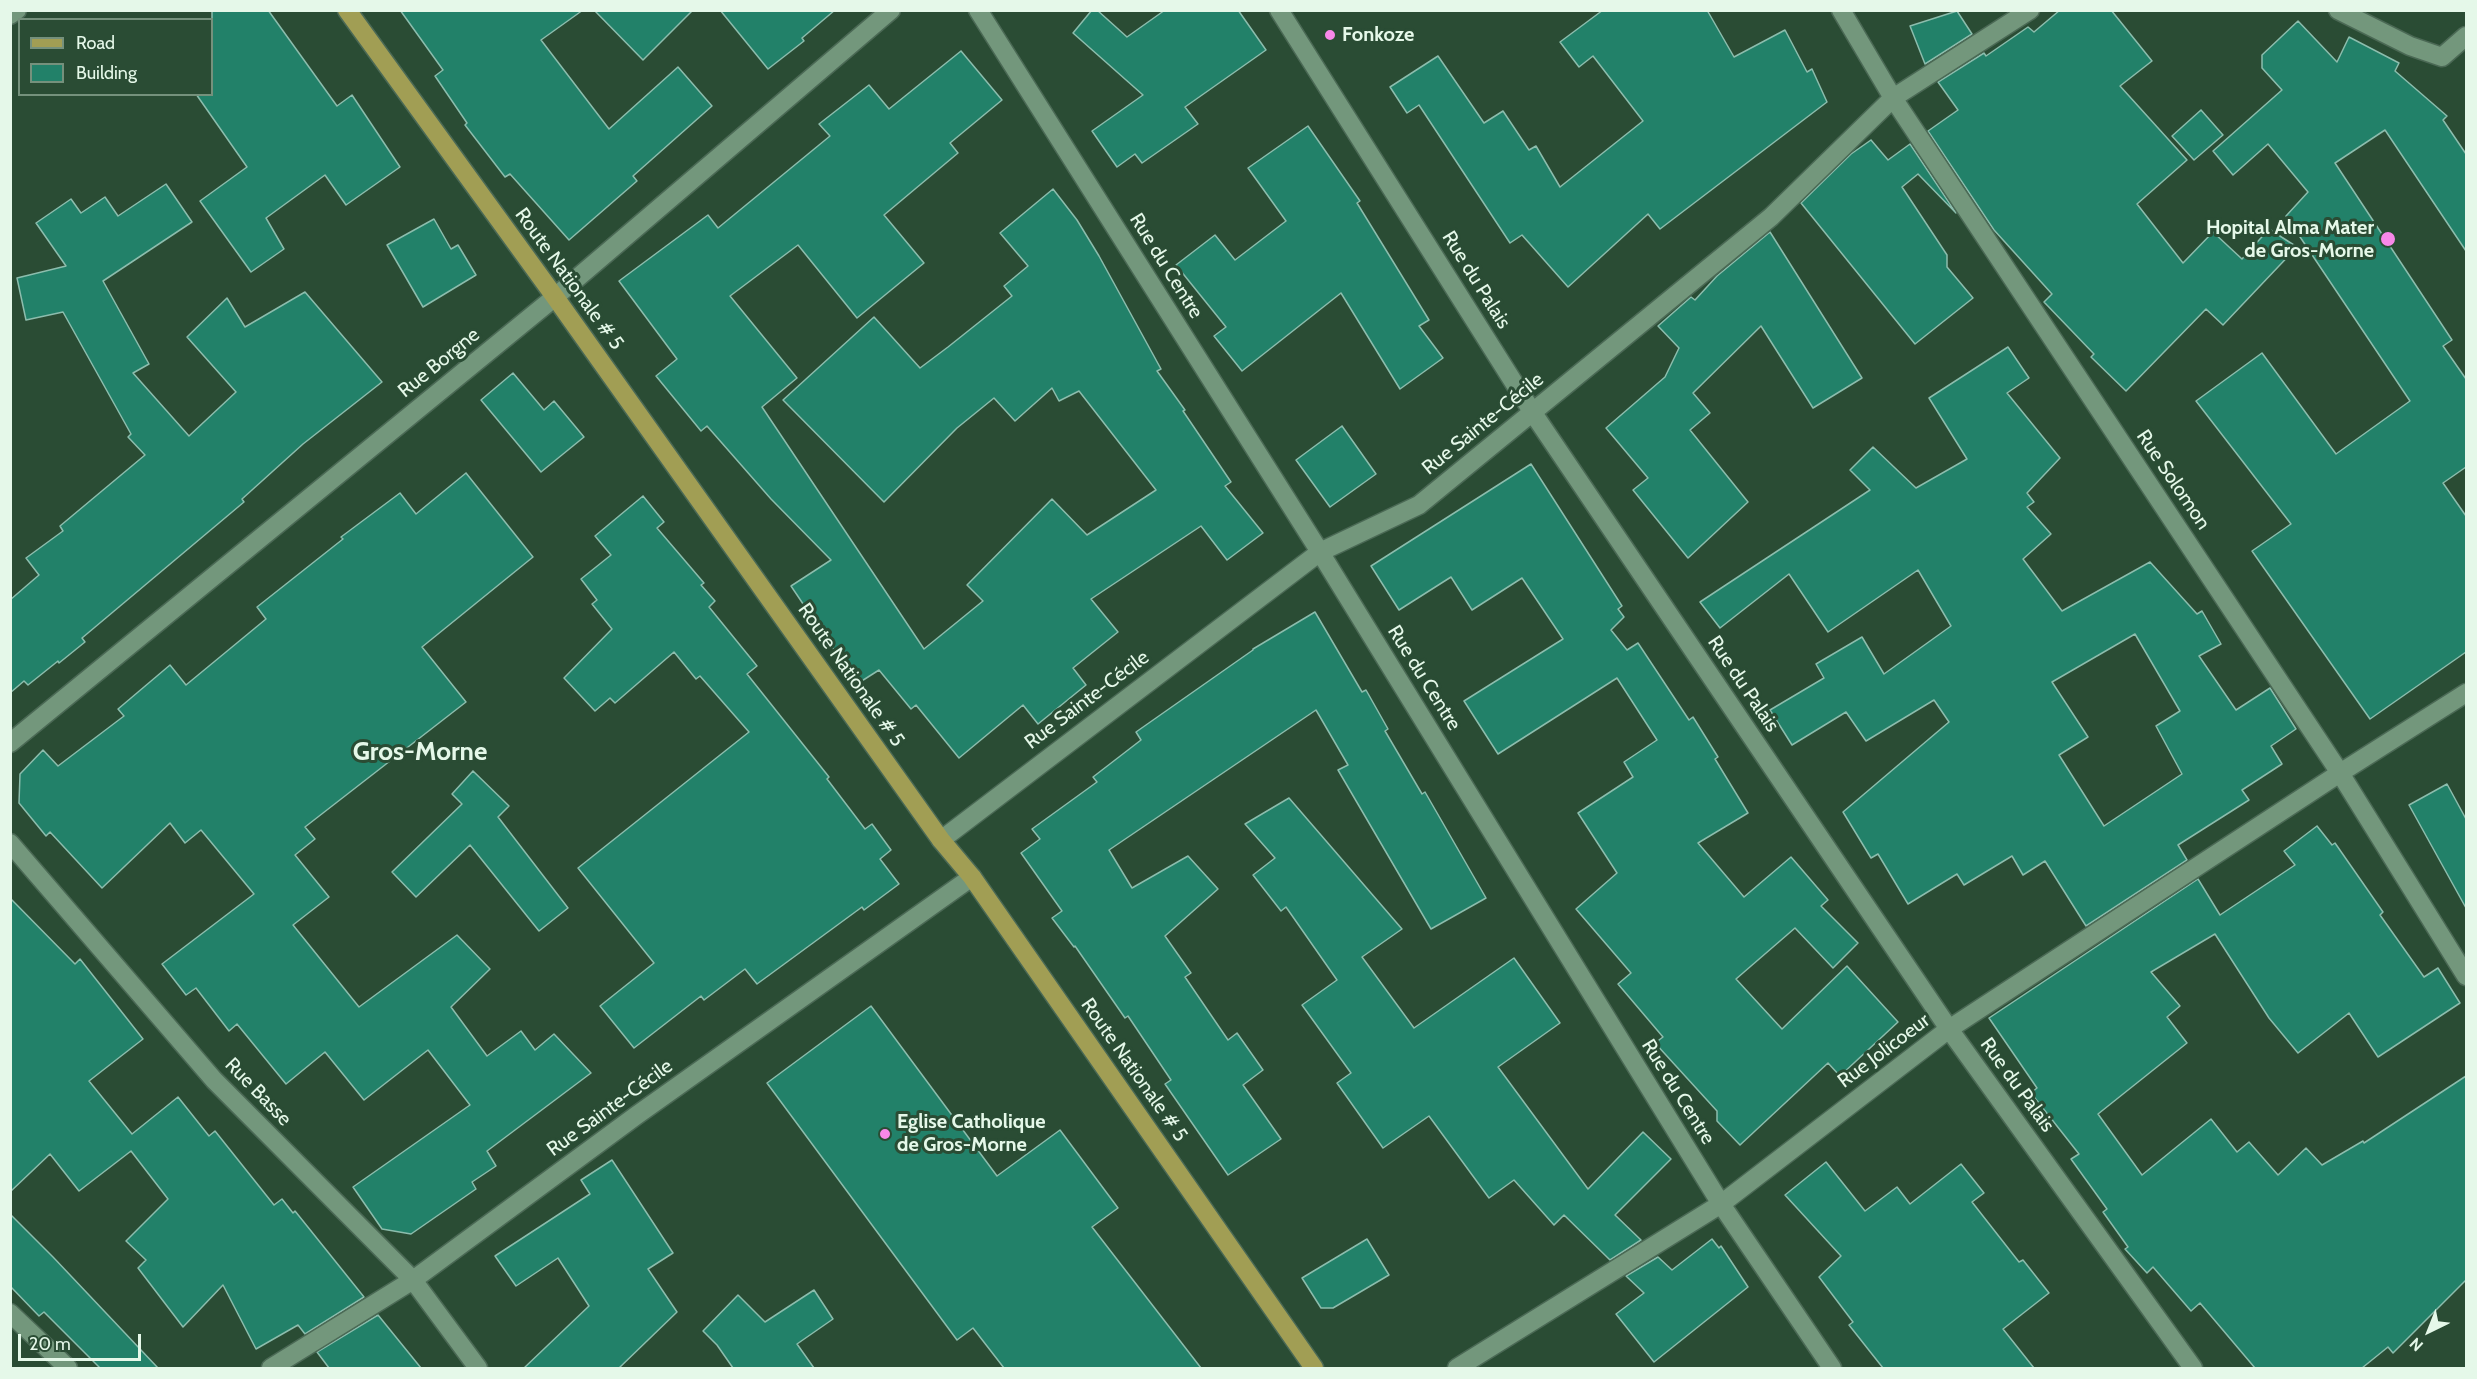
<!DOCTYPE html>
<html>
<head>
<meta charset="utf-8">
<style>
	body { margin:0 }
	#map { position:relative; width:2477px; height:1379px; overflow:hidden; background:#2a4c34; font-family:Cabin,sans-serif }
	canvas { display:block }
	.frame { position:absolute; inset:0; border:12px solid #e5f8e9; pointer-events:none }
	.legend { position:absolute; left:18px; top:18px; width:195px; height:78px; box-sizing:border-box; background:#2a4c34; border:2px solid #75917c; margin:0; padding:8px 10px; list-style:none; font-size:18px; color:#e5f8e9 }
	.legend li { display:flex; align-items:center; gap:12px; height:30px }
	.legend b { width:30px; border:2px solid #75917c }
	.north { position:absolute; left:2399px; top:1301px; width:60px; height:60px; -webkit-text-stroke:4px #2a4c34; paint-order:stroke; rotate:223deg; font-size:16px; font-weight:700; line-height:24px; text-align:center; color:#e5f8e9 }
	.north::after { content:''; display:block; margin:auto; width:21px; height:27px; background:#e5f8e9; clip-path:polygon(50% 0,100% 100%,50% 72%,0 100%) }
	.scale { position:absolute; left:18px; top:1334px; width:123px; height:27px; box-sizing:border-box; border:3px solid #e5f8e9; border-top:0; padding-left:8px; font-size:18px; line-height:21px; white-space:nowrap; color:#e5f8e9; -webkit-text-stroke:4px #2a4c34; paint-order:stroke }
</style>
</head>
<body>
<div id="map">
<canvas width="2477" height="1379"></canvas>
<div class="frame"></div>
<ul class="legend">
<li><b style="height:8px;background:#a19e54"></b>Road</li>
<li><b style="height:16px;background:#228169"></b>Building</li>
</ul>
<div class="north">N</div>
<div class="scale">20 m</div>
</div>
<script>
const context = document.querySelector('canvas').getContext('2d');
context.lineJoin = 'round';
function fill(path, color) {
  context.fillStyle = color;
  context.fill(path, 'evenodd');
}
function shape(rows) {
  const path = new Path2D();
  for (const r of rows) {
    path.moveTo(r[0], r[1]);
    for (let i = 2; i < r.length; i += 2) path.lineTo(r[i], r[i + 1]);
  }
  return path;
}
function stroke(path, color, width, dash) {
  context.strokeStyle = color;
  context.lineWidth = width;
  context.lineCap = dash ? 'butt' : 'round';
  context.setLineDash(dash || []);
  context.stroke(path);
}
function drawText(font, color, halo, rows, align = 'center') {
  context.font = font + ' Cabin,sans-serif';
  context.lineWidth = 6;
  context.setLineDash([]);
  context.textBaseline = 'middle';
  context.strokeStyle = halo;
  context.fillStyle = color;
  for (const [text, x, y, turn = 0] of rows) {
    context.save();
    context.translate(x, y);
    context.rotate((+turn || 0) * Math.PI / 180);
    context.textAlign = isNaN(turn) ? turn : align;
    if (halo) context.strokeText(text, 0, 0);
    context.fillText(text, 0, 0);
    context.restore();
  }
}
const building = shape([
	[212,10,268,10,337,106,352,95,400,167,346,205,325,175,266,218,284,249,251,272,200,201,247,167,196,94,212,94,212,10],
	[400,10,583,10,541,40,609,129,678,67,712,106,633,176,637,181,569,240,510,174,505,177,465,125,467,123,435,76,443,70,400,10],
	[594,10,693,10,643,60,594,10],
	[720,10,835,10,802,38,804,41,768,69,720,10],
	[1092,10,1097,10,1127,37,1165,10,1238,10,1266,50,1185,107,1198,124,1142,163,1135,154,1117,167,1092,131,1143,95,1073,33,1092,10],
	[1603,10,1707,10,1734,57,1785,30,1807,72,1812,69,1827,102,1660,229,1648,214,1568,287,1522,235,1510,243,1419,105,1407,113,1390,87,1438,56,1484,123,1503,111,1529,150,1536,146,1560,187,1643,121,1593,56,1579,67,1560,42,1603,10],
	[2060,10,2111,10,2152,61,2120,86,2187,160,2137,204,2183,263,2213,232,2242,259,2269,229,2297,247,2223,325,2206,309,2126,391,2091,357,2094,354,2044,302,2052,294,1994,230,1928,131,1958,110,1938,82,1984,53,1986,56,2028,27,2034,32,2060,10],
	[1957,11,1972,34,1925,64,1910,26,1957,11],
	[2298,21,2337,62,2349,37,2399,63,2395,71,2447,116,2443,120,2466,154,2466,251,2385,130,2335,163,2452,340,2443,346,2466,379,2466,467,2443,483,2466,516,2466,652,2370,719,2252,551,2291,524,2196,401,2262,353,2336,454,2410,401,2286,216,2308,192,2268,144,2233,175,2213,151,2282,90,2262,68,2262,55,2298,21],
	[961,51,1002,100,950,143,958,153,884,215,924,263,857,318,798,245,730,296,797,378,762,407,924,649,983,601,967,585,1052,499,1087,535,1156,490,1079,391,1059,401,1052,388,1015,421,994,398,957,428,884,502,783,400,874,317,920,368,948,347,1012,296,1004,286,1028,266,1000,233,1053,189,1077,220,1099,256,1161,369,1157,371,1185,410,1183,411,1231,482,1225,486,1263,533,1227,560,1201,526,1091,599,1118,632,1073,668,1086,685,1038,724,1023,705,959,758,916,705,911,709,879,670,857,684,791,586,831,560,771,499,707,426,701,431,656,376,677,359,619,281,708,215,718,228,830,136,819,124,869,85,889,109,961,51],
	[2201,110,2223,135,2194,160,2172,136,2201,110],
	[1308,126,1360,201,1357,203,1429,320,1419,326,1443,358,1400,389,1341,293,1242,371,1214,336,1226,327,1176,265,1215,235,1235,260,1286,221,1248,168,1308,126],
	[1871,140,1888,160,1910,144,1956,213,1918,174,1902,187,1947,255,1947,267,1973,298,1915,344,1801,203,1851,154,1871,140],
	[166,184,192,222,103,281,149,364,133,373,189,436,236,392,187,337,227,298,245,327,305,292,382,382,303,444,242,499,244,502,82,638,85,642,59,663,58,661,28,685,24,681,10,693,10,600,39,575,26,558,63,531,60,526,145,455,128,437,131,434,63,312,26,320,17,278,66,266,36,223,71,199,81,213,105,197,118,216,166,184],
	[434,219,451,249,458,245,476,275,423,307,387,245,434,219],
	[1770,232,1862,378,1813,408,1761,326,1693,393,1710,413,1690,430,1748,502,1688,558,1633,490,1648,478,1606,428,1665,377,1679,348,1658,326,1691,297,1695,300,1717,276,1770,232],
	[2008,347,2029,378,2007,393,2060,458,2027,493,2034,502,2027,507,2051,534,2023,559,2062,611,2150,562,2197,614,2202,611,2221,644,2199,656,2236,710,2270,688,2296,729,2271,746,2282,764,2242,790,2249,800,2178,845,2187,860,2086,926,2045,861,2023,875,2012,856,1964,885,1957,874,1908,904,1878,854,1871,858,1843,812,1949,722,1934,700,1866,741,1846,712,1792,745,1770,710,1824,678,1816,664,1862,637,1884,674,1951,626,1918,570,1828,632,1789,574,1720,628,1700,602,1870,490,1850,470,1873,447,1916,488,1967,459,1929,398,2008,347],
	[2135,634,2180,711,2156,726,2182,774,2104,826,2059,755,2088,737,2052,682,2135,634],
	[513,373,544,410,554,401,584,437,541,472,481,400,513,373],
	[1342,426,1376,474,1330,507,1296,460,1342,426],
	[1531,464,1622,606,1618,609,1624,617,1611,630,1627,650,1638,643,1689,720,1693,717,1718,757,1715,759,1748,813,1698,843,1744,897,1791,857,1828,900,1821,906,1858,943,1833,968,1795,928,1736,979,1782,1029,1847,966,1898,1022,1840,1076,1828,1063,1740,1145,1717,1121,1717,1111,1655,1043,1663,1037,1618,984,1631,973,1576,909,1617,873,1578,813,1633,777,1624,762,1657,740,1617,678,1498,754,1464,701,1563,639,1522,578,1472,610,1451,577,1399,610,1371,566,1531,464],
	[466,473,533,557,422,647,466,702,305,827,315,839,295,855,329,897,293,925,359,1007,457,935,490,969,451,1007,487,1056,521,1031,535,1050,554,1034,591,1073,487,1151,496,1166,472,1182,476,1189,411,1234,382,1229,353,1187,470,1105,428,1050,364,1100,325,1052,286,1084,237,1024,229,1031,196,988,186,995,162,964,254,894,201,830,185,843,170,823,102,888,50,832,46,836,19,803,20,774,43,750,58,766,124,716,118,709,170,665,186,685,266,619,257,607,343,539,341,537,400,493,416,514,466,473],
	[643,496,664,522,657,528,704,583,701,585,715,601,709,607,757,666,747,674,829,777,827,779,865,829,872,824,891,850,880,859,899,884,864,910,862,907,757,984,745,969,704,1000,701,996,634,1048,600,1006,654,963,578,868,749,732,700,676,696,679,674,652,615,703,610,698,595,711,564,678,612,629,592,604,597,600,581,579,611,555,595,536,643,496],
	[1315,612,1362,692,1366,690,1388,729,1385,731,1422,794,1425,792,1486,898,1431,929,1338,770,1348,765,1316,710,1109,850,1132,888,1188,856,1218,889,1165,936,1191,973,1185,977,1228,1040,1237,1033,1263,1070,1243,1085,1281,1139,1228,1175,1165,1084,1171,1080,1128,1016,1125,1018,1075,946,1074,947,1052,918,1062,911,1021,853,1040,839,1032,829,1097,782,1093,777,1141,740,1136,732,1253,650,1253,649,1315,612],
	[473,771,509,806,498,817,568,908,539,931,470,845,416,897,392,872,462,804,452,794,473,771],
	[2447,784,2466,819,2466,908,2409,805,2447,784],
	[1289,798,1402,929,1362,957,1414,1028,1514,958,1560,1023,1498,1067,1588,1189,1643,1132,1671,1159,1615,1215,1641,1240,1610,1260,1564,1215,1554,1225,1514,1180,1489,1198,1429,1116,1383,1148,1337,1083,1351,1073,1302,1005,1337,980,1286,907,1281,911,1253,875,1275,858,1245,824,1289,798],
	[2317,826,2332,845,2335,843,2383,912,2380,915,2424,977,2438,968,2460,1003,2378,1057,2349,1013,2298,1053,2269,1018,2215,934,2151,972,2180,1006,2167,1017,2187,1043,2098,1114,2142,1175,2211,1119,2237,1152,2249,1142,2278,1175,2306,1148,2322,1165,2363,1141,2364,1143,2466,1076,2466,1280,2393,1353,2388,1347,2362,1368,2255,1368,2200,1303,2191,1311,2153,1267,2147,1273,2125,1249,2128,1247,2103,1212,2107,1209,2071,1159,2079,1154,2031,1093,2037,1088,1989,1018,2198,879,2220,915,2295,865,2284,851,2317,826],
	[10,898,75,964,80,959,143,1039,89,1081,132,1134,178,1097,209,1136,215,1131,274,1205,282,1199,293,1213,295,1211,364,1297,305,1334,298,1325,256,1349,223,1285,183,1327,138,1268,146,1260,126,1241,168,1199,131,1151,79,1191,50,1154,10,1192,10,898],
	[871,1006,997,1176,1060,1130,1118,1208,1092,1227,1201,1368,1004,1368,973,1328,957,1340,767,1083,871,1006],
	[612,1160,673,1253,648,1269,677,1312,619,1368,524,1368,589,1306,558,1258,516,1286,495,1256,590,1194,581,1180,612,1160],
	[1826,1162,1865,1211,1897,1187,1910,1204,1961,1164,1984,1193,1972,1202,2019,1262,2023,1260,2049,1293,2003,1329,2034,1368,1883,1368,1849,1325,1853,1322,1819,1277,1841,1256,1785,1195,1826,1162],
	[10,1214,53,1257,158,1368,100,1368,44,1312,39,1316,10,1286,10,1214],
	[1367,1239,1389,1275,1333,1308,1321,1308,1302,1278,1367,1239],
	[1712,1239,1719,1248,1721,1246,1748,1287,1654,1362,1616,1314,1644,1293,1626,1276,1658,1257,1672,1270,1712,1239],
	[814,1290,833,1319,797,1344,814,1368,733,1368,717,1345,703,1331,738,1295,765,1322,814,1290],
	[378,1315,421,1368,329,1368,317,1352,378,1315]
]);
fill(building, '#228169');
stroke(building, '#8cbdad', 1.5);
const minor = shape([
	[978,10,1320,552,1721,1204,1832,1368],
	[1279,10,1533,413,1949,1029,2193,1368],
	[1841,10,1893,98,2340,773,2466,976],
	[2338,10,2410,46,2442,57,2466,36],
	[10,15,17,10],
	[10,743,555,297,891,10],
	[941,840,1320,552,1419,505,1771,217,1893,98,2030,10],
	[10,843,214,1080,413,1280,478,1368],
	[10,1313,68,1368],
	[271,1368,413,1280,637,1115,972,877],
	[1457,1368,1721,1204,1949,1029,2340,773,2466,693]
]);
const major = shape([
	[347,10,555,297,941,840,972,877,1314,1368]
]);
stroke(minor, '#4b6955', 21);
stroke(major, '#4b6955', 21);
stroke(minor, '#73977c', 18);
stroke(major, '#a19e54', 18);
for (const [x, y, r, color] of [
	[1330,35,6,"#f888e9"],
	[2388,239,8,"#f888e9"],
	[885,1134,6,"#f888e9"]
]) {
  const dot = new Path2D();
  dot.arc(x, y, r, 0, 2 * Math.PI);
  context.fillStyle = color;
  context.fill(dot);
  stroke(dot, '#2a4c34', 2);
}
drawText('bold 20px', '#e5f8e9', '#2a4c34', [
	["Fonkoze",1342,35],
	["Hopital Alma Mater",2374,228,"right"],
	["de Gros-Morne",2374,251,"right"],
	["Eglise Catholique",897,1122],
	["de Gros-Morne",897,1145]
], 'left');
drawText('20px', '#e5f8e9', '#2a4c34', [
	["Rue du Centre",1166,266,58],
	["Route Nationale # 5",569,279,54],
	["Rue du Palais",1476,280,58],
	["Rue Borgne",439,363,-39],
	["Rue Sainte-Cécile",1483,424,-39],
	["Rue Solomon",2173,480,56],
	["Route Nationale # 5",851,675,55],
	["Rue du Centre",1424,678,58],
	["Rue du Palais",1743,684,56],
	["Rue Sainte-Cécile",1087,700,-37],
	["Rue Jolicoeur",1884,1051,-37],
	["Route Nationale # 5",1134,1070,55],
	["Rue du Palais",2017,1085,54],
	["Rue Basse",258,1092,46],
	["Rue du Centre",1678,1092,58],
	["Rue Sainte-Cécile",610,1108,-36]
]);
drawText('bold 26px', '#e5f8e9', '#2a4c34', [
	["Gros-Morne",420,752]
]);
</script>
</body>
</html>
